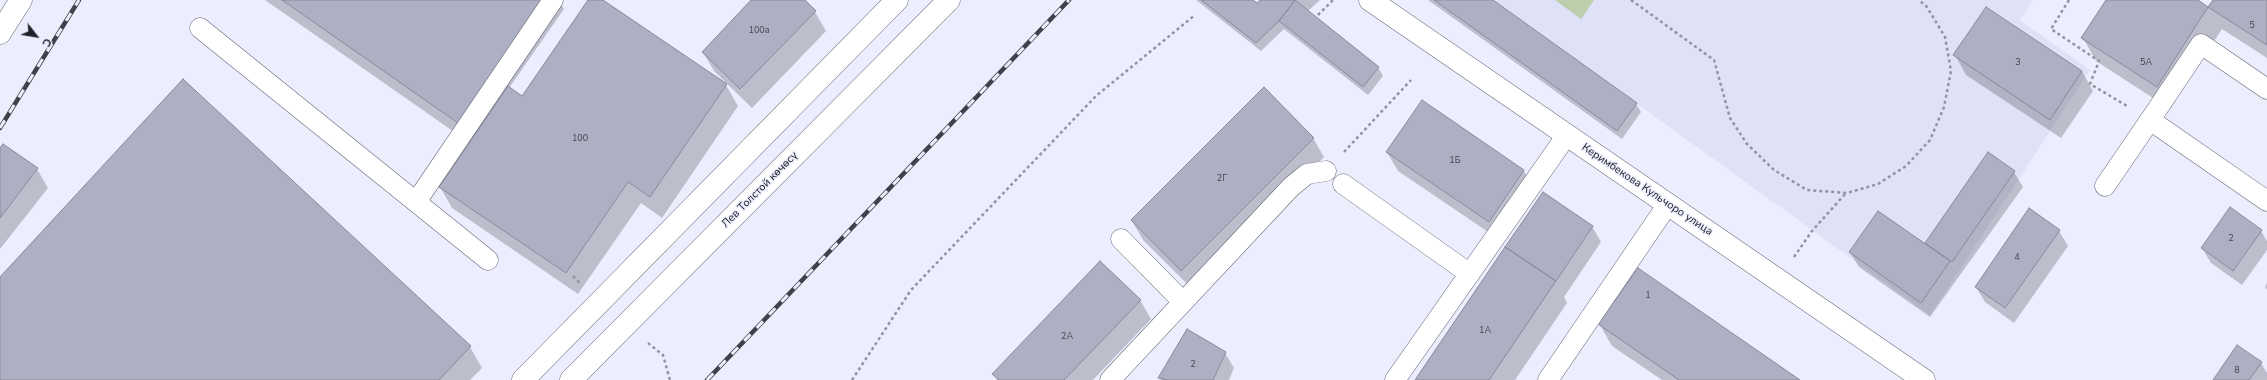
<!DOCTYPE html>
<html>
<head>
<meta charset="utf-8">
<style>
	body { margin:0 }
	#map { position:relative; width:2267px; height:380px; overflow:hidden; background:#eceefe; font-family:"Nunito Sans",sans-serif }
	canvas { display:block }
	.north { position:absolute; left:16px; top:16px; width:40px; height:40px; -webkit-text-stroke:3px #eceefe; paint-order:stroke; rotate:121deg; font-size:11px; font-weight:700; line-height:16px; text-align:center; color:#202027 }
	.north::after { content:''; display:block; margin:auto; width:14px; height:18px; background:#202027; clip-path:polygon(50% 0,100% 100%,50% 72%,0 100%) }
</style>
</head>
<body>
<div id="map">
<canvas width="2267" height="380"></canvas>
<div class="north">С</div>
</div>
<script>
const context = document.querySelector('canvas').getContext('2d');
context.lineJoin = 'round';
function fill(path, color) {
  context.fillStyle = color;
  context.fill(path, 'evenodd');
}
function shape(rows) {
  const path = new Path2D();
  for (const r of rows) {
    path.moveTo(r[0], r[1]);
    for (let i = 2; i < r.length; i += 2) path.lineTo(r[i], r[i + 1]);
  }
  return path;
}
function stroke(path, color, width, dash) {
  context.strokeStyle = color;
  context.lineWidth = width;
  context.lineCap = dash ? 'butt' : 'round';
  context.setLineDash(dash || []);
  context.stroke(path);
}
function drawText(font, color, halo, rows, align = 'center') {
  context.font = font + ' "Nunito Sans",sans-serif';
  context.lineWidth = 3;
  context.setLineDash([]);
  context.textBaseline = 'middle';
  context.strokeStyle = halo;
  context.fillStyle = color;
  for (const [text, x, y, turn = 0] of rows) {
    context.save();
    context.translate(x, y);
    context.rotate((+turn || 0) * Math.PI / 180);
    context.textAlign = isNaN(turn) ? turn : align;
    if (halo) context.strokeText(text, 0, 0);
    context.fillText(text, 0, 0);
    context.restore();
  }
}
fill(shape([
	[1493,0,2033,0,2020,20,2090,70,1930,315]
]), '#dfe1f7');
fill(shape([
	[1555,0,1594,0,1581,19]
]), '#bdcead');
fill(shape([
	[265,0,559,0,564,9,509,88,522,98,589,0,601,0,726,85,738,106,662,218,641,203,578,294,452,208,440,187,470,143],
	[753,0,803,0,815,12,826,31,752,108,714,71,703,52],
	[1196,0,1251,0,1257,5,1262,0,1320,0,1308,11,1378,67,1383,76,1368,95,1284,29,1261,51],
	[1428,0,1491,0,1636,104,1641,112,1622,139],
	[2107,0,2196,0,2209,8,2214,0,2267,0,2267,58,2222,29,2170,109,2096,61,2083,38],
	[1955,55,2082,71,2093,91,2061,138,1966,75],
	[1422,101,1524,171,1535,190,1500,240,1398,171,1387,152],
	[1313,138,1324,157,1192,289,1143,240,1132,221],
	[0,150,37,169,48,188,0,249],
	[1988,154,2014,172,2023,187,1930,317,1859,267,1850,252,1925,245],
	[1592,226,1601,242,1564,297,1567,303,1515,380,1416,380],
	[2059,231,2068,246,2014,323,1985,302,1976,287],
	[2261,231,2267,241,2267,250,2242,285,2211,263,2202,248],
	[0,278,470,347,482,368,470,380,0,380],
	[2267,283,2267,290,2265,287],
	[1140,300,1151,319,1093,380,997,380,994,374],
	[1600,325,1798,380,1662,380,1612,346],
	[1225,353,1234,368,1229,380,1161,380,1160,378],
	[2261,363,2267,373,2267,380,2214,380]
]), '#0003');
const building = shape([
	[282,0,543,0,458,123,282,0],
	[588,0,603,0,727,84,650,197,628,182,566,273,439,187,508,86,522,96,588,0],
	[751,0,805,0,816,11,740,89,702,52,751,0],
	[1201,0,1253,0,1257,3,1260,0,1295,0,1279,21,1256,43,1201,0],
	[1295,0,1379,67,1363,87,1279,21,1295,0],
	[1434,0,1493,0,1637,103,1617,131,1434,0],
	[2106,0,2198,0,2208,7,2157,87,2081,38,2106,0],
	[2213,0,2267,0,2267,45,2208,7,2213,0],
	[1986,7,2082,71,2050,120,1953,55,1986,7],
	[183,79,471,346,439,380,0,380,0,277,183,79],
	[1264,87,1314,138,1181,271,1131,220,1264,87],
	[1422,100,1524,170,1489,222,1386,152,1422,100],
	[3,144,38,168,0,218,0,148,3,144],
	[1988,152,2015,171,1952,262,1925,243,1988,152],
	[1543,192,1593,226,1556,281,1505,247,1543,192],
	[2230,207,2262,230,2233,271,2201,248,2230,207],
	[2029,208,2060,230,2005,308,1975,287,2029,208],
	[1878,211,1950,261,1921,303,1849,252,1878,211],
	[1505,247,1556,281,1489,380,1415,380,1505,247],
	[1100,261,1141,300,1064,380,999,380,992,374,1100,261],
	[1638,268,1800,380,1679,380,1598,324,1638,268],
	[1187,329,1226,352,1213,380,1168,380,1158,378,1187,329],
	[2237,345,2262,362,2249,380,2213,380,2237,345]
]);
fill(building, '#adafc2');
stroke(building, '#888a9c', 1);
const service = shape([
	[200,28,488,260],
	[2267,89,2201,44,2150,120,2267,201],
	[1343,184,1470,274],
	[2105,186,2150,120],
	[416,202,553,0],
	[1121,239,1183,302],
	[1110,380,1291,187,1307,174,1326,171],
	[1395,380,1567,135],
	[1548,380,1668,204]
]);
const minor = shape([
	[1370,0,1924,380],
	[0,33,21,0]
]);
const primary = shape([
	[523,380,897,0],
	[571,380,949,0]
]);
stroke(service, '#646577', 21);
stroke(minor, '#646577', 23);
stroke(primary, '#646577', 23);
stroke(shape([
	[1631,0,1714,60,1730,118,1747,144,1774,170,1807,190,1847,193,1878,184,1906,166,1930,140,1944,107,1951,71,1945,37,1927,7,1919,0],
	[2069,0,2051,29,2099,61,2090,84,2127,106],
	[1318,15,1333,0],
	[1344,152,1411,80],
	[1794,257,1812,231,1846,193],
	[573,276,580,283],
	[648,343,663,355,670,380],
	[852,380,911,290,1096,96,1195,15]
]), '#92939f', 2.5, [3, 3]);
stroke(service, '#fff', 20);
stroke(minor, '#fff', 22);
stroke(primary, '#fff', 22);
const rail = shape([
	[0,128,79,0],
	[707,380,1069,0]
]);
stroke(rail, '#41414a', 4.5);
stroke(rail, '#eceefe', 3, [9]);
drawText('9px', '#43444e', null, [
	["5",2252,26],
	["100a",759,31],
	["3",2018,63],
	["5А",2146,63],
	["100",580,139],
	["1Б",1455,161],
	["2Г",1222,179],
	["2",2231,239],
	["4",2017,258],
	["1",1648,296],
	["1А",1485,331],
	["2А",1067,337],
	["2",1193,365],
	["8",2237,371]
]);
drawText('11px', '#202027', '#eceefe', [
	["Лев Толстой көчөсү",760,190,-45],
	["Керимбекова Кульчоро улица",1647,190,34]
]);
</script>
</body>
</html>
